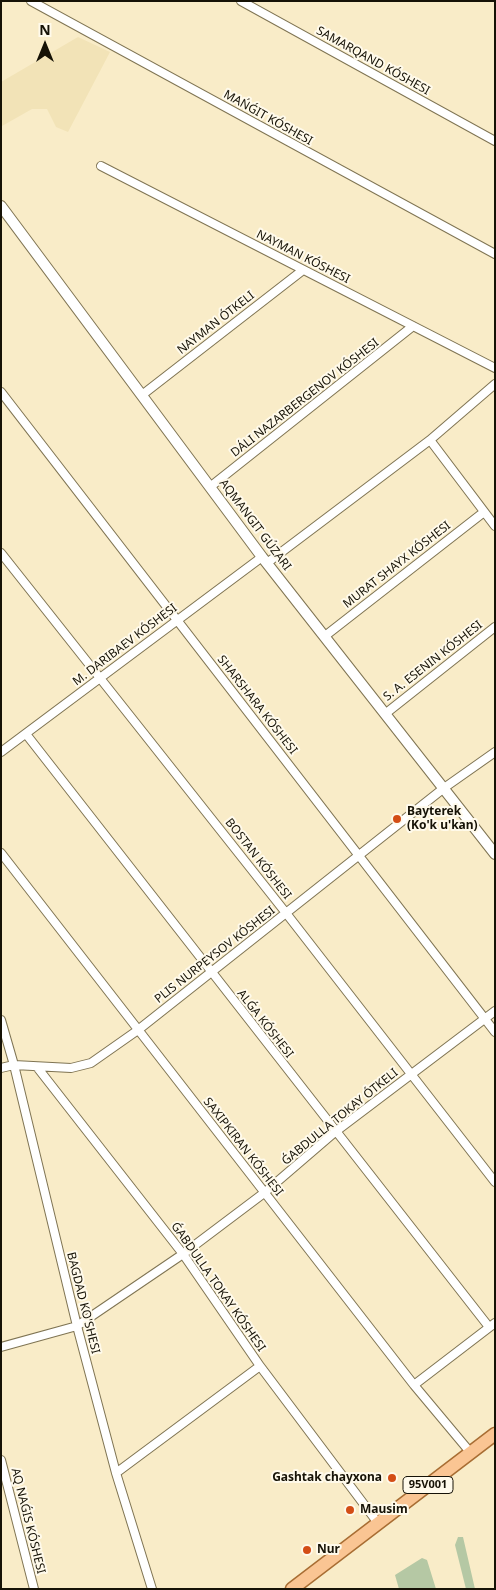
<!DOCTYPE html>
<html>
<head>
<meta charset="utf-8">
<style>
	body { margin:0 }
	#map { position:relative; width:496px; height:1590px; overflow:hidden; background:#f9ecc8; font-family:"Noto Sans",sans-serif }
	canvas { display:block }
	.frame { position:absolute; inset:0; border:2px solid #161206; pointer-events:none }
	.north { position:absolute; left:20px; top:20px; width:50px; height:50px; -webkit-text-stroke:4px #fffaeb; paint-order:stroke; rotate:0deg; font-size:14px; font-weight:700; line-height:20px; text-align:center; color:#161206 }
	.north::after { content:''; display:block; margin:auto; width:18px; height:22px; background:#161206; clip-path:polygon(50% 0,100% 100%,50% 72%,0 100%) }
</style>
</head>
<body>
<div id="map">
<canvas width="496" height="1590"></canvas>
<div class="frame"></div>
<div class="north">N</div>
</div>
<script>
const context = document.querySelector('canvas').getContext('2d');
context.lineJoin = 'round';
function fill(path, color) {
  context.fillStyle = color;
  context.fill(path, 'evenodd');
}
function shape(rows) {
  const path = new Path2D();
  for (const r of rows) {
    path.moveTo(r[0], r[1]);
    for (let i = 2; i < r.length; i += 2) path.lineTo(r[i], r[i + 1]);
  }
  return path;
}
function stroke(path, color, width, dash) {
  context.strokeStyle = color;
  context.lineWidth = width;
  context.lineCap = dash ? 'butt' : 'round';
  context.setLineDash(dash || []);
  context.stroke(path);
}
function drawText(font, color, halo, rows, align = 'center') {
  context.font = font + ' "Noto Sans",sans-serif';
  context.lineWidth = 4;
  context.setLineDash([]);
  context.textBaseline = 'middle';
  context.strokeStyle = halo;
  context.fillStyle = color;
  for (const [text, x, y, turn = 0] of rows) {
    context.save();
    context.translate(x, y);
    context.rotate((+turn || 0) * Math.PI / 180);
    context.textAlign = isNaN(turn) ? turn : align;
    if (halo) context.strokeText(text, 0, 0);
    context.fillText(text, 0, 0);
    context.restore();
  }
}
fill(shape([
	[78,37,110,52,68,132,56,127,47,109,32,109,2,126,1,82]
]), '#f2e3b7');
fill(shape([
	[458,1537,463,1537,475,1589,466,1589,455,1545],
	[422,1558,427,1560,436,1589,399,1589,395,1575]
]), '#b5c8a4');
const minor = shape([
	[31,1,495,254],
	[241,1,495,141],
	[101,166,495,368],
	[1,392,495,1032],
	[142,395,303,270],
	[430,440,495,526],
	[210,487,413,326],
	[1,553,286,913,495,1182],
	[267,563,430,440,495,384],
	[325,636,484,512],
	[385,714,495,627],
	[26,734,489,1327],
	[1,752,262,557],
	[1,853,414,1385,470,1452],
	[1,1020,14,1065,77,1326,116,1473,152,1589],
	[37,1067,183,1254,260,1366,378,1523],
	[1,1068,14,1065,71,1068,91,1063,138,1030,444,788,495,752],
	[1,1347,77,1326,183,1254,264,1193,335,1132,495,1011],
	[414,1385,495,1323],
	[1,1460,34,1589],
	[116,1473,260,1366]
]);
const tertiary = shape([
	[1,206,262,557,495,854]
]);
const primary = shape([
	[292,1589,495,1434]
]);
stroke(minor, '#7f7453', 10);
stroke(tertiary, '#7f7453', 12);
stroke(primary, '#a86d33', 15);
stroke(minor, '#fff', 8);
stroke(tertiary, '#fff', 10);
stroke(primary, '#fac593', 12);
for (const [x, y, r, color] of [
	[397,819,5,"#d34d15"],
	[392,1478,5,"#d34d15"],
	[350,1510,5,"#d34d15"],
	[307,1550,5,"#d34d15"]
]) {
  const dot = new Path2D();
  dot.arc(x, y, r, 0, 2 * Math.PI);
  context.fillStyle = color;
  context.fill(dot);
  stroke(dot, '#fffaeb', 2);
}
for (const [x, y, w] of [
	[428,1485,50]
]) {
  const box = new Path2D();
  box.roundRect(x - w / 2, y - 8.5, w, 17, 4);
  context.fillStyle = '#fffaeb';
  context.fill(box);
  stroke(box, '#161206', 1);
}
drawText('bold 11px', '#161206', null, [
	["95V001",428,1485]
]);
drawText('12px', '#161206', '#fffaeb', [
	["SAMARQAND KÓSHESI",373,61,29],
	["MAŃǴIT KÓSHESI",268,118,29],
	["NAYMAN KÓSHESI",303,257,27],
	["NAYMAN ÓTKELI",216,323,-38],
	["DÁLI NAZARBERGENOV KÓSHESI",305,398,-38],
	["AQMANGIT GÚZARI",255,525,53],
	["MURAT SHAYX KÓSHESI",397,565,-38],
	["M. DARIBAEV KÓSHESI",125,645,-37],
	["S. A. ESENIN KÓSHESI",433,661,-38],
	["SHARSHARA KÓSHESI",257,705,52],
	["BOSTAN KÓSHESI",258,859,52],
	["PLIS NURPEYSOV KÓSHESI",215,955,-38],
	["ALǴA KÓSHESI",265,1024,52],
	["ǴABDULLA TOKAY ÓTKELI",340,1117,-39],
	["SAXIPKIRAN KÓSHESI",243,1147,52],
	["ǴABDULLA TOKAY KÓSHESI",218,1287,55],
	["BAGDAD KO'SHESI",83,1303,76],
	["AQ NAǴIS KÓSHESI",28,1521,76]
]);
drawText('bold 12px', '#161206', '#fffaeb', [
	["Bayterek",407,812],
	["(Ko'k u'kan)",407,826],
	["Gashtak chayxona",382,1478,"right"],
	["Mausim",360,1510],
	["Nur",317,1550]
], 'left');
</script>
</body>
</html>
